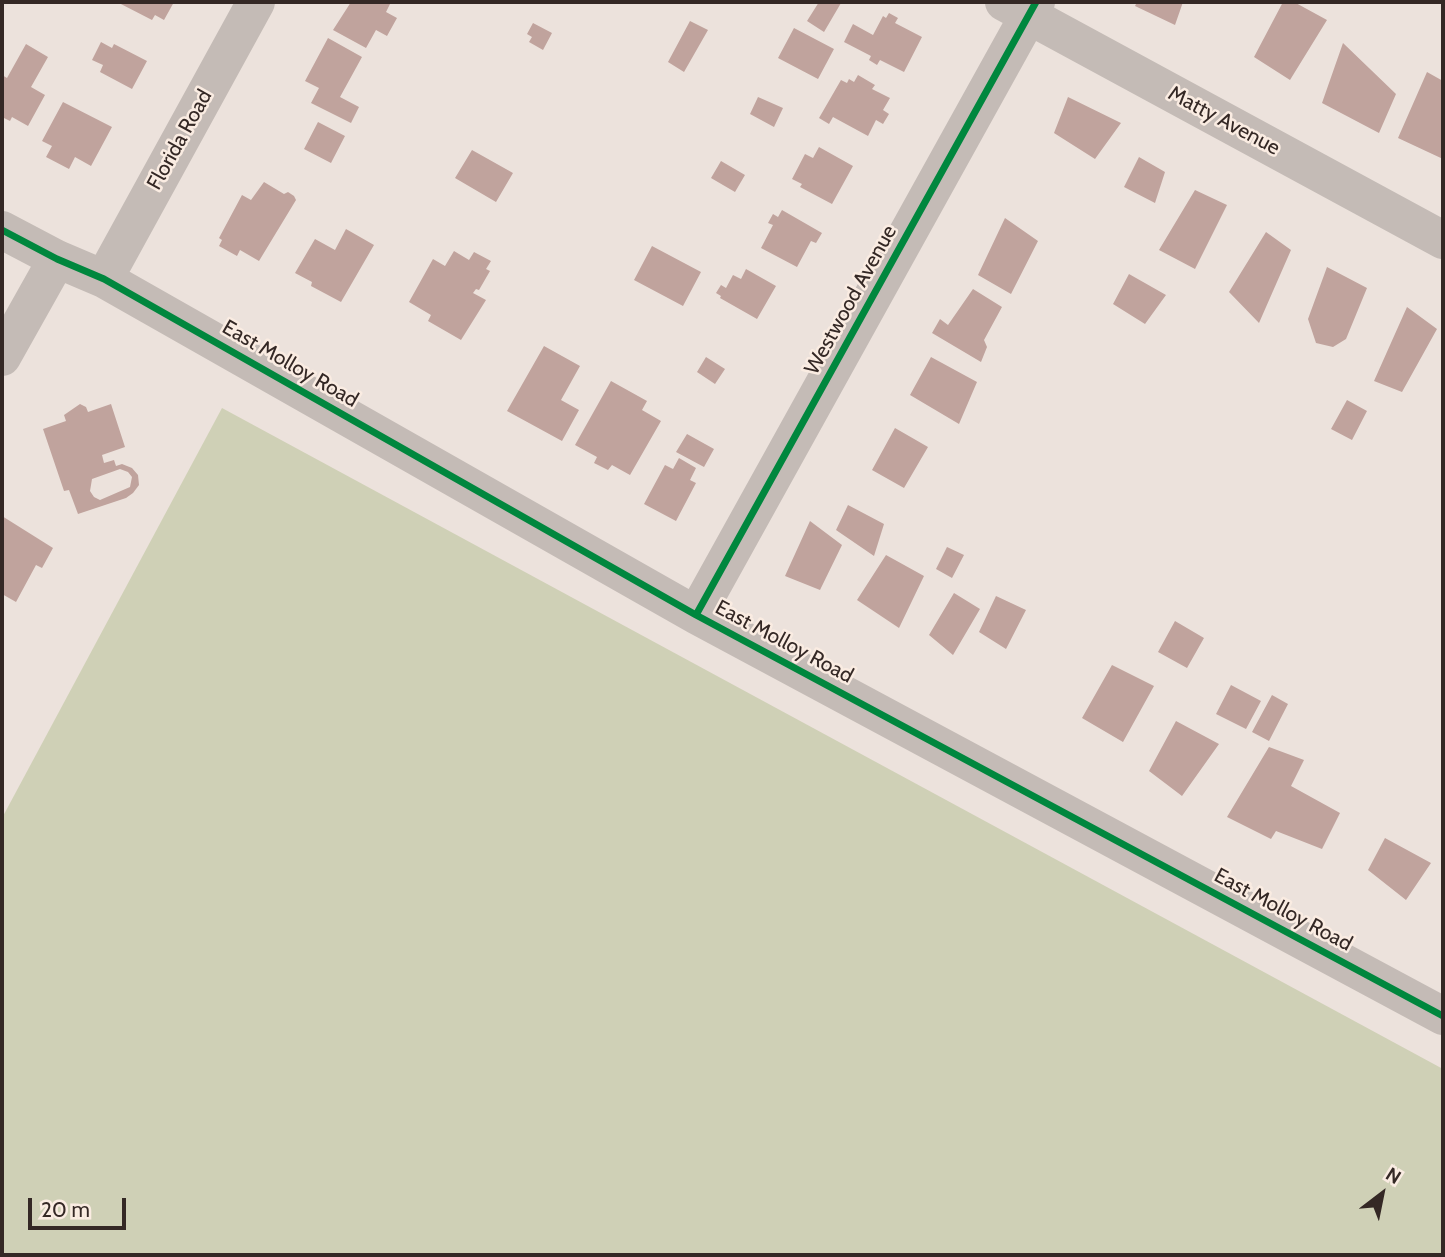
<!DOCTYPE html>
<html>
<head>
<meta charset="utf-8">
<style>
	body { margin:0 }
	#map { position:relative; width:1445px; height:1257px; overflow:hidden; background:#ece2dc; font-family:Cabin,sans-serif }
	canvas { display:block }
	.frame { position:absolute; inset:0; border:4px solid #342825; pointer-events:none }
	.north { position:absolute; left:1347px; top:1159px; width:70px; height:70px; -webkit-text-stroke:5px #faece2; paint-order:stroke; rotate:32deg; font-size:19px; font-weight:700; line-height:28px; text-align:center; color:#342825 }
	.north::after { content:''; display:block; margin:auto; width:24px; height:32px; background:#342825; clip-path:polygon(50% 0,100% 100%,50% 72%,0 100%) }
	.scale { position:absolute; left:28px; top:1198px; width:98px; height:32px; box-sizing:border-box; border:4px solid #342825; border-top:0; padding-left:9px; font-size:21px; line-height:24px; white-space:nowrap; color:#342825; -webkit-text-stroke:5px #faece2; paint-order:stroke }
</style>
</head>
<body>
<div id="map">
<canvas width="1445" height="1257"></canvas>
<div class="frame"></div>
<div class="north">N</div>
<div class="scale">20 m</div>
</div>
<script>
const context = document.querySelector('canvas').getContext('2d');
context.lineJoin = 'round';
function fill(path, color) {
  context.fillStyle = color;
  context.fill(path, 'evenodd');
}
function shape(rows) {
  const path = new Path2D();
  for (const r of rows) {
    path.moveTo(r[0], r[1]);
    for (let i = 2; i < r.length; i += 2) path.lineTo(r[i], r[i + 1]);
  }
  return path;
}
function stroke(path, color, width, dash) {
  context.strokeStyle = color;
  context.lineWidth = width;
  context.lineCap = dash ? 'butt' : 'round';
  context.setLineDash(dash || []);
  context.stroke(path);
}
function drawText(font, color, halo, rows, align = 'center') {
  context.font = font + ' Cabin,sans-serif';
  context.lineWidth = 5;
  context.setLineDash([]);
  context.textBaseline = 'middle';
  context.strokeStyle = halo;
  context.fillStyle = color;
  for (const [text, x, y, turn = 0] of rows) {
    context.save();
    context.translate(x, y);
    context.rotate((+turn || 0) * Math.PI / 180);
    context.textAlign = isNaN(turn) ? turn : align;
    if (halo) context.strokeText(text, 0, 0);
    context.fillText(text, 0, 0);
    context.restore();
  }
}
fill(shape([
	[222,408,1443,1069,1443,1255,2,1255,2,818]
]), '#cfd0b6');
fill(shape([
	[117,2,174,2,164,20,155,15,152,20],
	[351,2,391,2,386,12,397,18,387,36,376,30,366,48,333,30],
	[819,2,841,3,824,32,807,21],
	[1137,2,1183,2,1175,25,1135,6],
	[1283,2,1294,2,1327,20,1290,80,1254,57],
	[889,13,898,18,895,23,922,37,904,72,880,60,877,65,869,60,871,56,844,42,853,24,873,35,883,16,886,18],
	[690,21,708,30,684,72,668,62],
	[533,23,552,33,543,50,529,42,532,37,527,34],
	[794,28,834,49,818,79,778,58],
	[328,38,362,57,340,97,359,107,351,123,311,103,319,88,305,81],
	[101,42,112,48,114,44,147,61,132,89,100,72,103,65,92,60],
	[1343,43,1396,94,1379,133,1322,103],
	[26,44,48,57,31,87,45,95,28,126,12,117,10,121,2,117,2,75,7,78],
	[1427,72,1443,81,1443,159,1398,138],
	[858,75,875,85,872,89,890,98,883,110,889,114,883,124,876,120,868,136,833,117,829,124,819,118,841,80,847,83,849,79,854,82],
	[758,97,783,108,774,127,750,114],
	[1068,97,1121,123,1095,159,1054,133],
	[63,102,112,127,91,166,75,157,69,169,46,157,52,146,42,141],
	[318,122,345,136,331,163,304,149],
	[819,147,853,166,832,204,800,187,802,184,792,179,805,154,813,158],
	[472,150,513,173,496,202,455,178],
	[1139,157,1165,172,1155,203,1124,187],
	[721,161,745,175,735,192,711,178],
	[264,182,284,194,288,192,294,196,296,200,259,261,240,250,237,256,219,246,222,240,219,238,242,195,251,200],
	[1195,190,1227,205,1195,269,1159,250],
	[782,210,822,233,816,243,811,241,797,267,761,248,773,225,768,223,773,214,778,217],
	[1005,218,1038,241,1011,294,978,275],
	[346,229,374,245,341,302,311,286,312,282,295,273,315,239,335,250],
	[1266,232,1291,250,1259,323,1229,292],
	[652,246,701,272,683,306,634,280],
	[454,251,469,260,474,252,491,261,486,269,490,271,479,290,476,289,473,293,486,300,461,340,428,321,431,315,409,302,433,259,445,266],
	[1327,267,1367,288,1346,339,1333,347,1316,343,1308,319],
	[746,269,776,286,757,319,720,298,721,296,716,293,721,285,726,288,733,275,741,279],
	[1129,274,1166,295,1145,324,1113,304],
	[973,289,1002,307,984,340,987,347,981,362,932,333,940,319,948,325],
	[1407,307,1437,329,1402,392,1374,381],
	[544,346,580,366,561,400,579,410,562,441,507,411],
	[706,357,725,369,715,384,697,372],
	[931,357,977,382,959,424,910,395],
	[611,381,647,401,642,410,661,421,630,475,612,465,608,470,594,463,597,457,575,445],
	[1347,400,1367,411,1352,440,1331,429],
	[80,404,86,407,88,412,111,404,125,447,102,455,104,463,114,460,116,466,122,464,132,468,138,475,139,485,133,493,126,498,78,514,69,490,64,491,43,429,66,421,64,415],
	[120,469,128,472,132,477,130,487,100,500,94,497,90,491,92,479],
	[895,428,928,447,904,488,872,470],
	[687,434,714,449,704,467,676,452],
	[679,458,696,468,690,480,696,483,676,521,644,504,665,465,673,469],
	[848,505,884,524,874,556,836,530],
	[2,516,53,548,42,568,36,565,16,602,2,594],
	[810,521,842,545,820,590,785,576],
	[947,547,964,555,952,578,936,569],
	[886,555,924,576,899,628,857,600],
	[954,593,980,609,953,655,929,635],
	[996,596,1026,610,1006,649,979,632],
	[1175,621,1204,638,1187,668,1158,652],
	[1112,665,1154,686,1123,742,1082,718],
	[1231,685,1261,701,1246,729,1216,714],
	[1272,695,1288,704,1269,741,1252,732],
	[1176,721,1219,744,1182,796,1149,771],
	[1269,747,1304,760,1291,786,1340,813,1322,849,1276,831,1271,839,1227,817],
	[1385,838,1431,863,1406,900,1368,870]
]), '#c0a39d');
stroke(shape([
	[1004,2,1443,240],
	[2,230,57,259,104,279,696,615,1443,1016],
	[104,279,256,2],
	[2,357,57,259],
	[696,615,1036,2]
]), '#c4bbb6', 38);
stroke(shape([
	[2,230,57,259,104,279,696,615,1443,1016],
	[696,615,1036,2]
]), '#00873e', 7);
drawText('21px', '#342825', '#faece2', [
	["Matty Avenue",1224,121,28],
	["Florida Road",180,140,-61],
	["Westwood Avenue",851,300,-61],
	["East Molloy Road",290,364,30],
	["East Molloy Road",784,642,28],
	["East Molloy Road",1283,910,28]
]);
</script>
</body>
</html>
